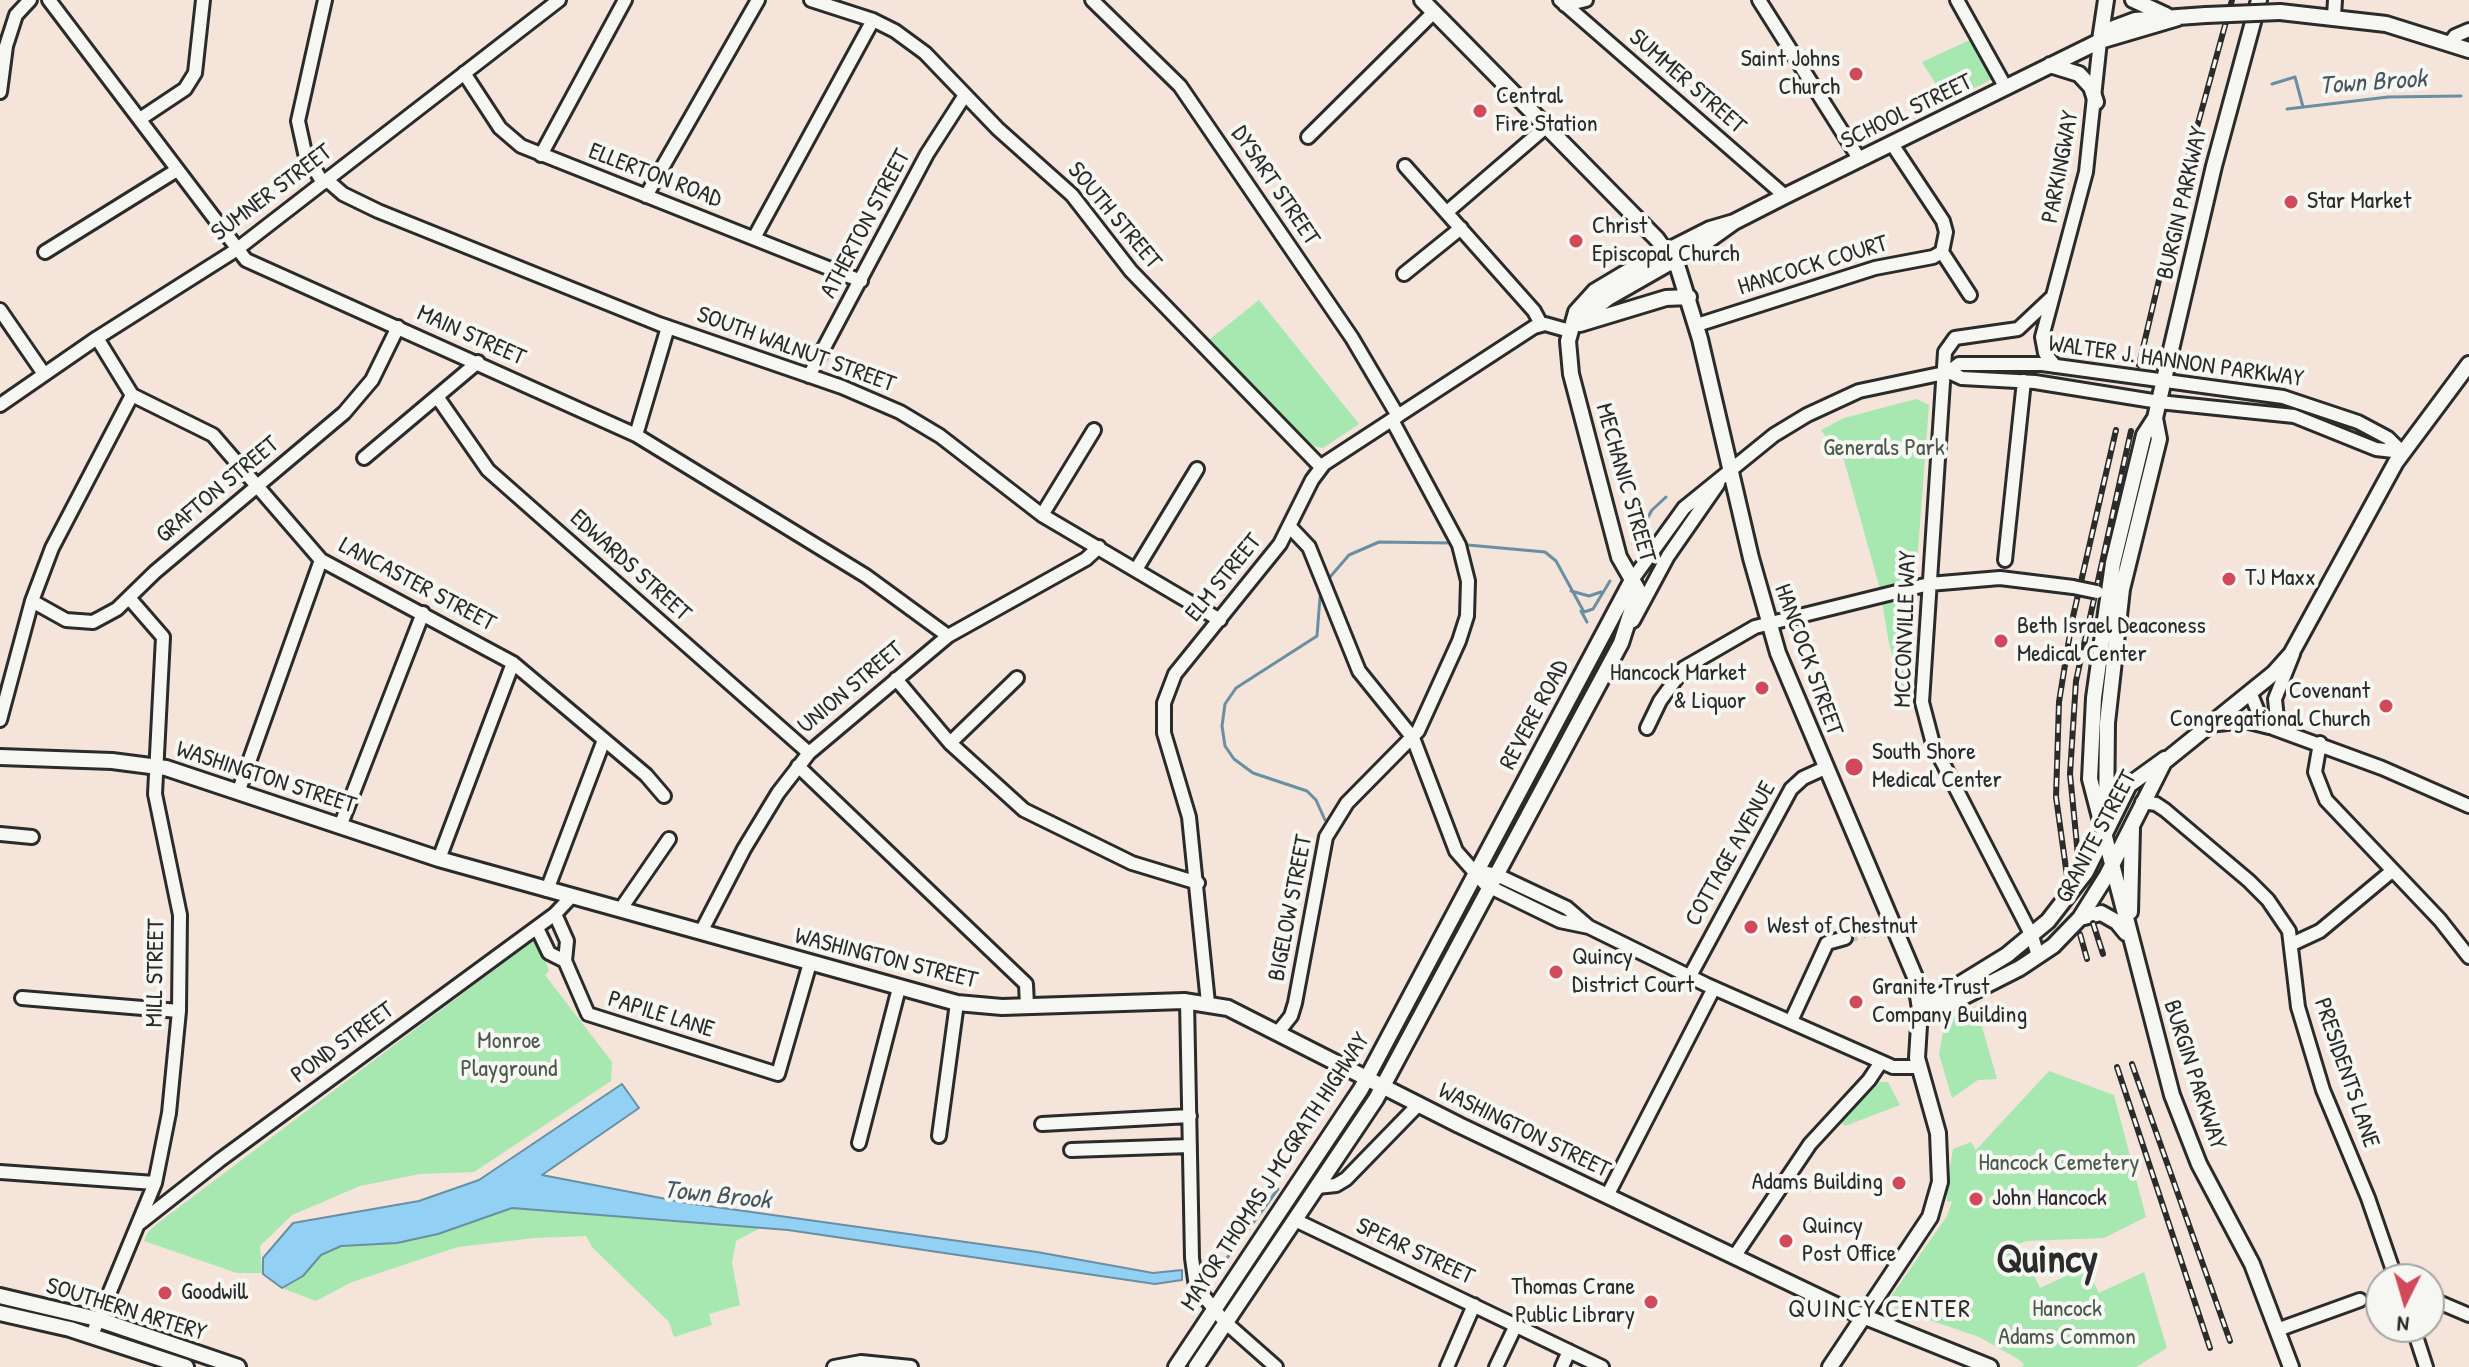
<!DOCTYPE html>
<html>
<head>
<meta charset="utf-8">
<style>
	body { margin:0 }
	#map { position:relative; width:2469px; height:1367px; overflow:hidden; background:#f4e4da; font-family:"Patrick Hand",sans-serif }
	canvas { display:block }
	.north { position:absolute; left:2365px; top:1263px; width:80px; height:80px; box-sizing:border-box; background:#f6f6f2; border:2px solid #a5a5a2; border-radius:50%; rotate:185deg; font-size:22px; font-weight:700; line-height:32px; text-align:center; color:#2b2b2b }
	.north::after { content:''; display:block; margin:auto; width:28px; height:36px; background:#d1495b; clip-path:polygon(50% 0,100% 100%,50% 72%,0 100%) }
</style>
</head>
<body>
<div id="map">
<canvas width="2469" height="1367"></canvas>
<div class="north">N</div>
</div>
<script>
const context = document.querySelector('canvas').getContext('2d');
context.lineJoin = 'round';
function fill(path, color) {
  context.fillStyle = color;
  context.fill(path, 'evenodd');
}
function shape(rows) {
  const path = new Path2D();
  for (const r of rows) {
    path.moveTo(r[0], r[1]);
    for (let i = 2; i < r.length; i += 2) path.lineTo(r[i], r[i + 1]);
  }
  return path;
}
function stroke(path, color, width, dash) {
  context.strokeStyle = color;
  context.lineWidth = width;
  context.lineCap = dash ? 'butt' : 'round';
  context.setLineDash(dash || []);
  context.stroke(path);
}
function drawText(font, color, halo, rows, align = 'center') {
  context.font = font + ' "Patrick Hand",sans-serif';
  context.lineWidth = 8;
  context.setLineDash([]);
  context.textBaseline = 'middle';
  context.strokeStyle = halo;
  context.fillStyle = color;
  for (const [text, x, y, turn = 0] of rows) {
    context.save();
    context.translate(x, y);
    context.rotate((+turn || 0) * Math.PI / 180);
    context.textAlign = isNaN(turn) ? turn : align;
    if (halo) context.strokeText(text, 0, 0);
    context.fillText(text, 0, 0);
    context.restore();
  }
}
fill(shape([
	[1970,40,1992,79,1947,102,1922,62],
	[1259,300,1359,424,1323,448,1313,446,1209,340],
	[1916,399,1929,405,1916,576,1912,582,1880,589,1839,442,1830,443,1821,430,1844,418],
	[1882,602,1915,605,1910,677,1907,691,1903,692,1889,643],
	[535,939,540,944,549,971,545,975,612,1062,611,1081,474,1172,420,1174,360,1186,292,1215,260,1246,262,1273,237,1273,144,1241,148,1232,158,1223],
	[1976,1006,1997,1079,1978,1080,1952,1098,1939,1054,1944,1027,1951,1017],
	[2049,1071,2114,1095,2146,1217,2104,1238,2026,1241,2019,1244,2040,1288,2086,1267,2099,1293,2144,1272,2167,1348,2136,1367,2022,1367,2024,1364,2018,1359,1979,1337,1895,1308,1892,1295,1947,1216,1952,1201,1947,1202,1947,1187,1953,1149,1971,1142,1976,1150],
	[1879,1082,1888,1082,1900,1105,1845,1126,1841,1122],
	[512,1208,648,1216,760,1228,736,1241,732,1263,740,1305,709,1314,712,1325,674,1337,669,1322,592,1247,586,1236,535,1238,458,1247,352,1282,316,1301,282,1288,303,1276,321,1255,341,1246,397,1243,438,1234]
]), '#a7e7b0');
const water = shape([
	[622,1084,639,1108,542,1175,687,1203,1037,1252,1153,1273,1182,1270,1182,1280,1155,1284,788,1230,512,1208,438,1234,397,1243,341,1246,321,1255,303,1276,282,1288,263,1274,263,1258,293,1223,419,1201,479,1180,622,1084]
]);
fill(water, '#92d1f3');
stroke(water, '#698fa3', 2);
stroke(shape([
	[2272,84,2295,77,2303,107],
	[2287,109,2388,97,2461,96],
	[1633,544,1652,510,1666,497],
	[1468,545,1545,552,1556,561,1584,612,1593,609,1610,581],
	[1330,577,1349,555,1379,542,1451,543],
	[1571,591,1589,596,1601,592],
	[1320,597,1317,636,1236,688,1225,704,1222,726,1225,746,1234,759,1253,773,1307,791,1316,800,1325,820],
	[1581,611,1587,622],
	[1203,1269,1227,1258,1278,1189]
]), '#698fa3', 3);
stroke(shape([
	[1845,938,1880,927]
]), '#ccbfb7', 12, [12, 6]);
const minor = shape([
	[49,0,246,260,636,435,866,576,948,636],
	[811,0,873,20,895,31,925,53,998,129,1072,195,1131,271,1321,467],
	[1092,0,1180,86,1352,338,1398,416],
	[1560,0,1785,196],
	[1759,0,1860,160],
	[1957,0,2006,88],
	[1565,5,1586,0],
	[2334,16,2335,0],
	[2450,43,2455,36,2469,30],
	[464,73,500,128,521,146,861,281],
	[0,92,6,46,16,15,30,0],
	[140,119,185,89,195,73,203,0],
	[1308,137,1434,12],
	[1892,144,1943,221,1946,232,1942,252,1970,295],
	[541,155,625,0],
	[1405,166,1534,311,1541,324],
	[327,180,343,194,378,211,659,324,842,387,900,412,940,436,1042,515,1220,620],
	[323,183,305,153,298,121,325,0],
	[646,196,758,0],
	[1447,212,1547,126],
	[754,238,873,20],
	[45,252,177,170],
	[1404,274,1461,228],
	[0,310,44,374],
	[1697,325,1875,268,1933,257,1942,252],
	[97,338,132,395,213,435,321,560,513,663,646,775,664,796],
	[2055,366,2045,353,2042,337,2086,172,2100,41],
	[1949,372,1962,378,2035,382,2159,402,2294,416,2376,449,2402,452],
	[809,376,927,154,965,95],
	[438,398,488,470,809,753],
	[0,405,97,338,236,250,559,0],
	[636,435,668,327],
	[364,458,478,362],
	[1042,515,1094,430],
	[1290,527,1309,547,1359,671,1413,738,1456,851,1486,885,1560,921,1589,927,1707,985,1893,1067,1918,1067],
	[2005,560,2024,381],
	[1137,568,1197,469],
	[1632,580,1684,508,1774,435,1807,415,1859,391,1949,372,1959,364,2042,364,2283,397,2358,422,2388,438,2402,452],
	[32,601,66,620,93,622,117,609,155,572,344,413,372,380,398,327],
	[1633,621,1668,556,1718,484],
	[896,679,950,743,1024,810,1132,863,1198,883],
	[2250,692,2261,719,2273,728,2382,768,2469,806],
	[2277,719,2275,699,2293,654],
	[0,720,32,601,52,548,132,395],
	[2209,725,2245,721,2269,727],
	[1647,728,1660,701,1684,668,1755,627,1929,584,2000,578,2073,587],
	[950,743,1017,678],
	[2320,743,2315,772,2326,800,2440,920,2469,957],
	[798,766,1026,984,1027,1006],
	[239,790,321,560],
	[2142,802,2156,804,2165,810,2249,881,2268,900,2289,931,2298,1007,2323,1090,2368,1198,2396,1279],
	[341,824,423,613],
	[0,834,32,837],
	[439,859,513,663],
	[1476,871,1497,875,1567,908,1589,927],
	[547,890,604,740],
	[620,910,669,839],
	[555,914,567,941,565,961,588,1014,778,1074,810,963],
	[537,928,549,953,565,961],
	[701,932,744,849,778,793,809,753,948,636,1086,559,1099,547],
	[2292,944,2320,931,2392,871],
	[2038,956,2032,936,1933,744,1922,702,1945,352,1955,338,2018,329,2051,298],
	[1690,976,1791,789,1803,778,1825,768],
	[22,998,179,1011],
	[1187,1001,1192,1258,1196,1287,1225,1322,1276,1367],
	[1208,1003,1189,817,1164,733,1164,703,1175,674,1280,544,1312,480,1324,464,1534,327,1545,324,1570,331],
	[1791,1021,1827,943,1845,938],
	[1279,1031,1291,1016,1295,1003,1326,837,1347,803,1418,731,1459,641,1467,616,1468,581,1459,545,1392,420],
	[1042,1124,1190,1116],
	[939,1136,957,1003],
	[859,1143,899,988],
	[1071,1150,1190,1146],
	[0,1172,155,1183],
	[1317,1187,1336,1185,1346,1179,1419,1104],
	[1607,1196,1714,988],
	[1295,1220,1602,1367],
	[140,1223,220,1160,555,914,571,897],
	[1734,1257,1810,1144,1869,1080,1881,1062],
	[2429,1298,2469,1315],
	[2413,1327,2426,1367],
	[2277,1330,2360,1300],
	[92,1335,155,1183,169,1113,179,1011,180,915,155,794,163,637,130,599],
	[834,1367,861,1362,911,1367],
	[1447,1367,1474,1305],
	[1496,1367,1516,1325],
	[1562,1367,1569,1351]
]);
const major = shape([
	[1422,0,1657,239,1678,268,1700,339,1751,558,1778,653,1915,977,1920,1009,1917,1058,1938,1133,1940,1182,1930,1217,1830,1367],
	[2133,0,2166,15],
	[2259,0,2214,166,2155,418,2144,435,2113,563,2094,698,2090,779,2172,1095,2199,1164,2252,1264,2291,1367],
	[2280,12,2386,24,2469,50],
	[2101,39,2111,29,2135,20,2206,15],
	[2100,40,2106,0],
	[2050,65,2079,74,2091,87,2096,102],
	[1575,324,1608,298,1706,242,1734,222,1785,196,2100,41,2178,18],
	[1580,324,1666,298,1689,297],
	[0,757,112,761,166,768,439,859,957,1003,1002,1007,1184,1001,1228,1008,1459,1125,1838,1306,1990,1367],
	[2106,824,2107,723,2122,589,2159,439,2155,418],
	[2130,912,2132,828],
	[2080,918,2101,913,2117,922,2126,933],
	[1921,1008,2007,955,2048,921,2086,872,2129,785,2165,759],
	[1920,1009,1951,1003,2020,968,2053,946,2080,918,2107,875,2164,762,2274,673,2291,654,2396,462,2469,364],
	[0,1296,97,1319,238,1367],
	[0,1313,70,1329,186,1367],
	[1176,1367,1361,1089,1632,580],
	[1196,1367,1376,1099,1621,643,1638,590,1619,557,1571,374,1568,341,1576,312,1595,291,1637,266,1710,229,1734,222]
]);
stroke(minor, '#2b2b2b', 18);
stroke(major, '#2b2b2b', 20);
stroke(minor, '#f6f6f2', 12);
stroke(major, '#f6f6f2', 14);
const rail = shape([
	[2139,365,2183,178,2232,0],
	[2078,856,2070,774,2076,681,2131,431],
	[2067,876,2056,797,2059,702,2072,621,2116,430],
	[2093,923,2103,954],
	[2080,934,2087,959],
	[2132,1064,2230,1341],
	[2117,1067,2210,1348]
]);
stroke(rail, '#2b2b2b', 6);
stroke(rail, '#f6f6f2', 3, [9]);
const minorBridge = shape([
	[2073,587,2097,592]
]);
const majorBridge = shape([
	[2206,15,2280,12]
]);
stroke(minorBridge, '#2b2b2b', 18, []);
stroke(majorBridge, '#2b2b2b', 20, []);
stroke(minorBridge, '#f6f6f2', 12);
stroke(majorBridge, '#f6f6f2', 14);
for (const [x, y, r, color] of [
	[1856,74,8,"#d1495b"],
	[1480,111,8,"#d1495b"],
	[2291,202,8,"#d1495b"],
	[1576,241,8,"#d1495b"],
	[2229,579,8,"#d1495b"],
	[2001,641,8,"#d1495b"],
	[1762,688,8,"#d1495b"],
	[2386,706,8,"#d1495b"],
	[1854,767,10,"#d1495b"],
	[1751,927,8,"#d1495b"],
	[1556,972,8,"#d1495b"],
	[1856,1002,8,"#d1495b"],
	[1899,1183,8,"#d1495b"],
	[1976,1199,8,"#d1495b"],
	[1786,1241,8,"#d1495b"],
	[165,1293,8,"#d1495b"],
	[1651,1302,8,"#d1495b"]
]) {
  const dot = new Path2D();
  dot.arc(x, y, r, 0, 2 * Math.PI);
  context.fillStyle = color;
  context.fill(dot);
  stroke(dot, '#f6f6f2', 3);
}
drawText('24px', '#2b2b2b', '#f6f6f2', [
	["Saint Johns",1840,60,"right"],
	["Church",1840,88,"right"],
	["Central",1496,97],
	["Fire Station",1496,125],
	["Star Market",2307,202],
	["Christ",1592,227],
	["Episcopal Church",1592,255],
	["TJ Maxx",2245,579],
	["Beth Israel Deaconess",2017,627],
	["Medical Center",2017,655],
	["Hancock Market",1746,674,"right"],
	["& Liquor",1746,702,"right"],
	["Covenant",2370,692,"right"],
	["Congregational Church",2370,720,"right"],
	["South Shore",1872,753],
	["Medical Center",1872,781],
	["West of Chestnut",1767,927],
	["Quincy",1572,958],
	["District Court",1572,986],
	["Granite Trust",1872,988],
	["Company Building",1872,1016],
	["Adams Building",1883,1183,"right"],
	["John Hancock",1992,1199],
	["Quincy",1802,1227],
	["Post Office",1802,1255],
	["Thomas Crane",1635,1288,"right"],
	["Public Library",1635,1316,"right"],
	["Goodwill",181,1293]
], 'left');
drawText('24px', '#2b2b2b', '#f6f6f2', [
	["SUMMER STREET",1687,82,41],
	["SCHOOL STREET",1907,112,-26],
	["PARKINGWAY",2061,167,-79],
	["ELLERTON ROAD",655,176,21],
	["DYSART STREET",1275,186,56],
	["SUMNER STREET",272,193,-37],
	["BURGIN PARKWAY",2183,203,-77],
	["SOUTH STREET",1114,216,50],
	["ATHERTON STREET",866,224,-62],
	["HANCOCK COURT",1813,266,-17],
	["MAIN STREET",471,336,24],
	["SOUTH WALNUT STREET",796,350,20],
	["WALTER J. HANNON PARKWAY",2176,362,8],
	["MECHANIC STREET",1625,483,74],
	["GRAFTON STREET",218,490,-40],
	["EDWARDS STREET",630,566,42],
	["ELM STREET",1224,578,-51],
	["LANCASTER STREET",417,585,28],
	["MCCONVILLE WAY",1906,629,-88],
	["HANCOCK STREET",1808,660,70],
	["UNION STREET",851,688,-40],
	["REVERE ROAD",1535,715,-62],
	["WASHINGTON STREET",266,778,18],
	["GRANITE STREET",2097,837,-62],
	["COTTAGE AVENUE",1731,854,-61],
	["BIGELOW STREET",1291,908,-79],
	["WASHINGTON STREET",886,959,14],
	["MILL STREET",156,973,-89],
	["PAPILE LANE",661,1015,17],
	["POND STREET",343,1043,-36],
	["PRESIDENTS LANE",2346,1073,71],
	["BURGIN PARKWAY",2194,1075,72],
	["WASHINGTON STREET",1524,1131,26],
	["MAYOR THOMAS J MCGRATH HIGHWAY",1276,1172,-57],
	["SPEAR STREET",1415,1252,25],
	["SOUTHERN ARTERY",126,1310,17]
]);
drawText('24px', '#4a5a4c', '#f6f6f2', [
	["Generals Park",1884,449],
	["Monroe",509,1042],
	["Playground",509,1070],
	["Hancock Cemetery",2059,1164],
	["Hancock",2067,1310],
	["Adams Common",2067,1338]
]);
drawText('italic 26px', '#45545d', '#f6f6f2', [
	["Town Brook",2373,83,-4],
	["Town Brook",717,1196,6]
]);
context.letterSpacing = '2px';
drawText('26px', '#2b2b2b', '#f6f6f2', [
	["QUINCY CENTER",1880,1310]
]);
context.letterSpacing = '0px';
drawText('bold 40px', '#2b2b2b', '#f6f6f2', [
	["Quincy",2047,1261]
]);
</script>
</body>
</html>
